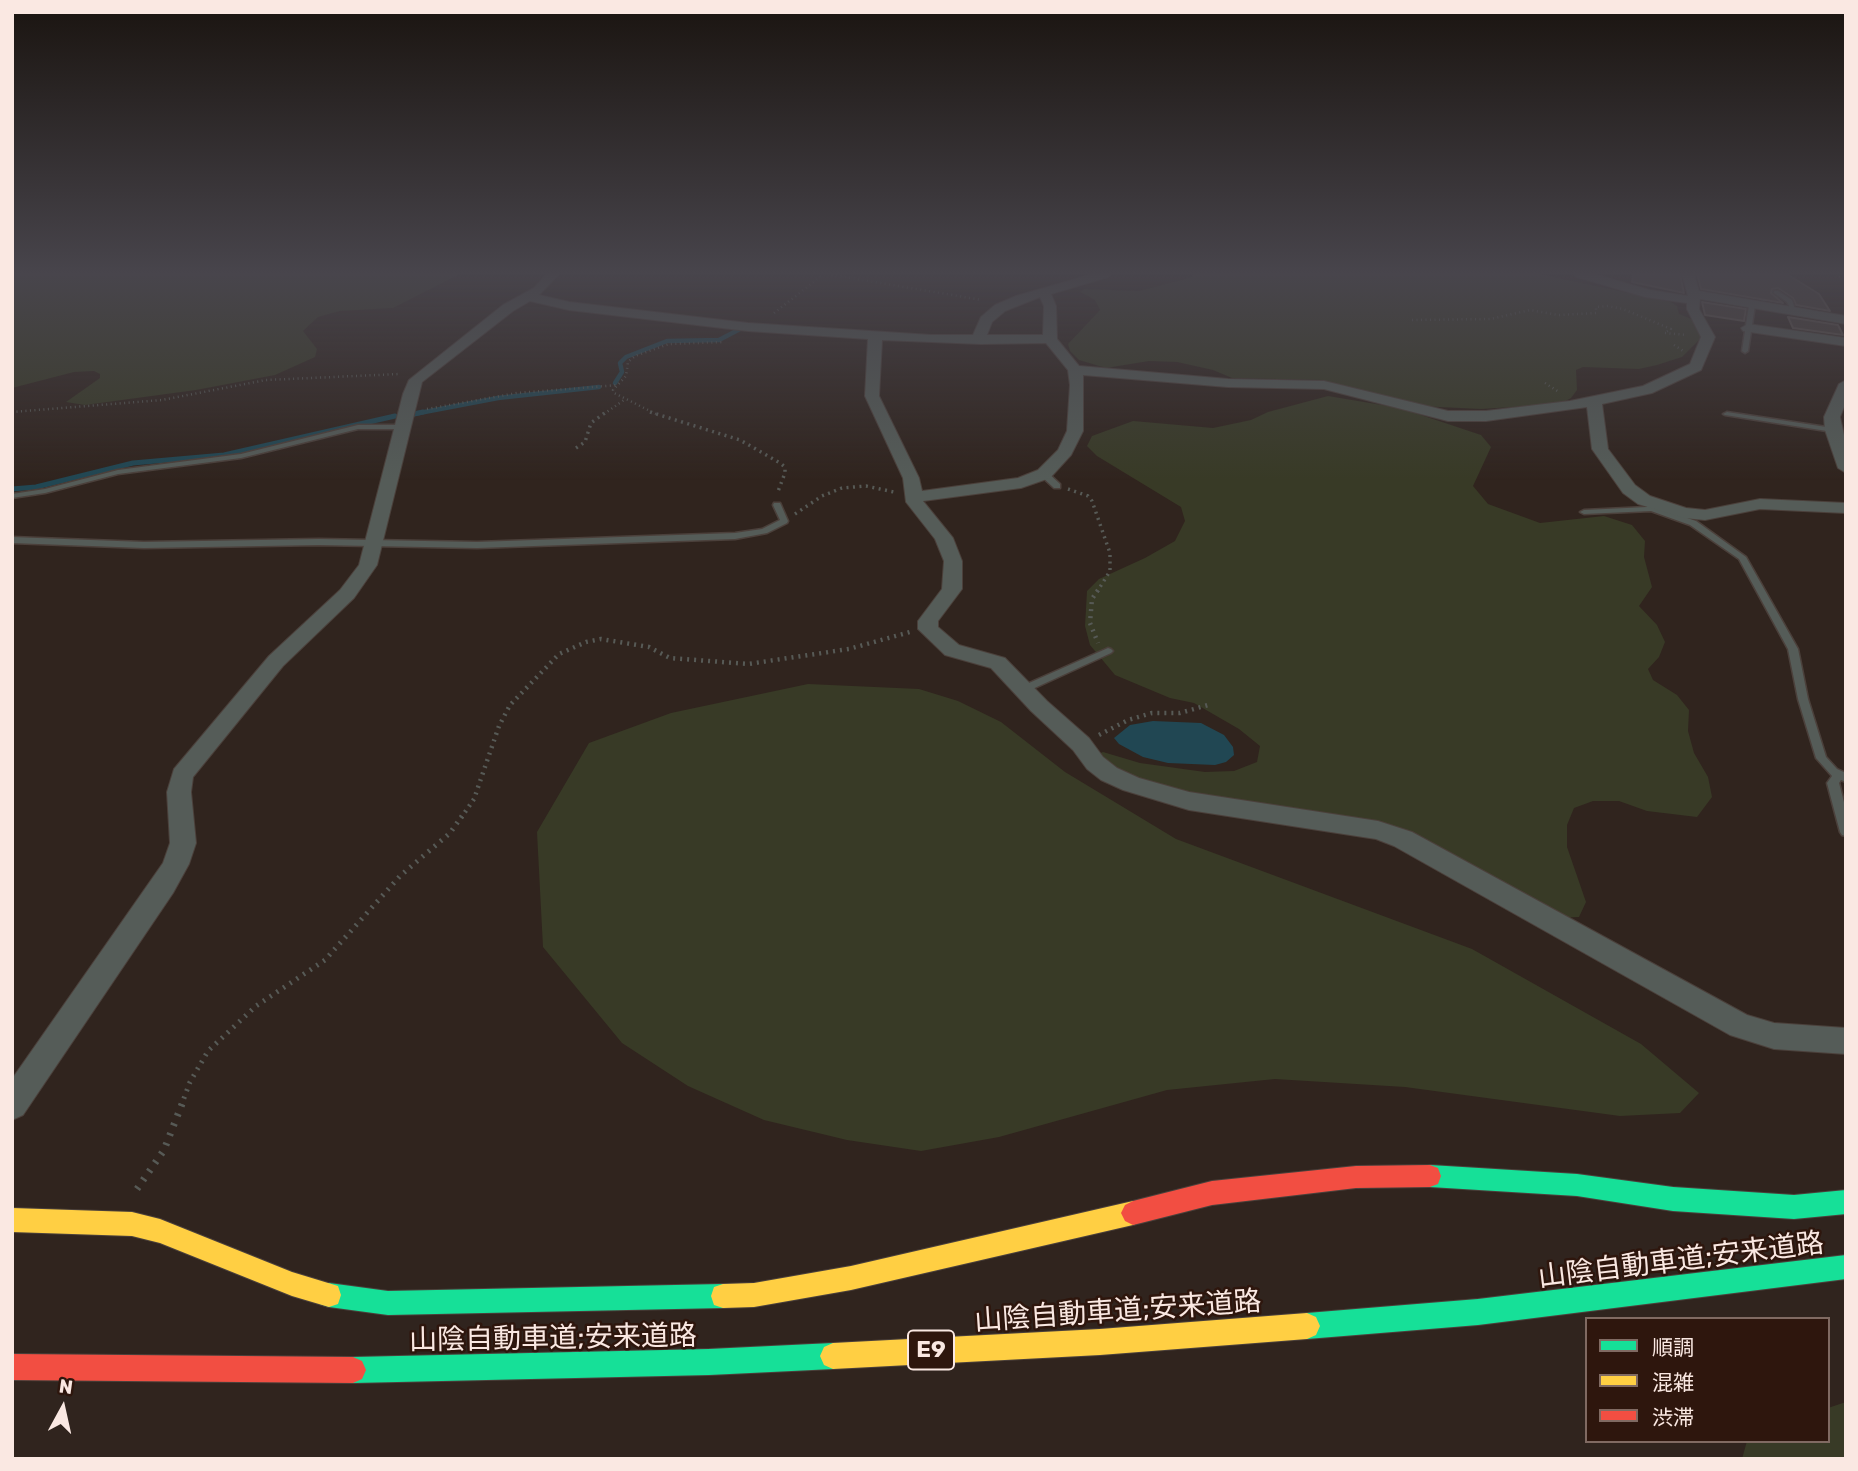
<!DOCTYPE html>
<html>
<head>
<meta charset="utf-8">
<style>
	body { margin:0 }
	#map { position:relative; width:1858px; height:1471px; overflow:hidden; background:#30241e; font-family:Rubik,"Noto Sans JP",sans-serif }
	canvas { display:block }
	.frame { position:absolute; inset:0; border:14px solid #fae8e2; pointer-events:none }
	.legend { position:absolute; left:1585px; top:1317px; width:245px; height:126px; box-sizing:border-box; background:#2e160d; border:2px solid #806a62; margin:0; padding:9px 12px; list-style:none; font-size:21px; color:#fae8e2 }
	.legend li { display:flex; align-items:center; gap:14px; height:35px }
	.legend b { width:35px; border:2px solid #806a62 }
	.north { position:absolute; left:28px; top:1373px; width:70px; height:70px; -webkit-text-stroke:5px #2e160d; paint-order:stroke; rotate:8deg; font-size:19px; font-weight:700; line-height:28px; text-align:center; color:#fae8e2 }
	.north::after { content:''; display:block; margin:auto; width:24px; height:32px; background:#fae8e2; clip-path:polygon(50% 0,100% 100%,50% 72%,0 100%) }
</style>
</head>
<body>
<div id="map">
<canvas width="1858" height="1471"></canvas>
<div class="frame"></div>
<ul class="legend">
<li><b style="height:9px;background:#16e098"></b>順調</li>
<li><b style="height:9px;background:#ffcf43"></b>混雑</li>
<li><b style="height:9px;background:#f24e42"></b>渋滞</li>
</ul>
<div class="north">N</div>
</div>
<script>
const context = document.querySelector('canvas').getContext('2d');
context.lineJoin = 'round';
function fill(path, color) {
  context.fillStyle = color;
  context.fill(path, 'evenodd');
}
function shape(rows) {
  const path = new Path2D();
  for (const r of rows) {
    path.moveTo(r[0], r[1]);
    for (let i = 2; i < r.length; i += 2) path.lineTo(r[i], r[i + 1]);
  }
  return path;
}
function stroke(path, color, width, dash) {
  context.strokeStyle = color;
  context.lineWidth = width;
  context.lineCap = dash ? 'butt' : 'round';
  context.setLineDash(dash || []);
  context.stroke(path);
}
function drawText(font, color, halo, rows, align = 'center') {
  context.font = font + ' Rubik,"Noto Sans JP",sans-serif';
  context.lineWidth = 5;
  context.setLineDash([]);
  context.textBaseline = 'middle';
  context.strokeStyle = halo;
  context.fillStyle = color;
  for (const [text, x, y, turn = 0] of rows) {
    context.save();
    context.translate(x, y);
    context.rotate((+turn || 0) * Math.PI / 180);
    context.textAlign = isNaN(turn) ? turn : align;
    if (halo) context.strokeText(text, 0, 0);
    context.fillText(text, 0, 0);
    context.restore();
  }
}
fill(shape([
	[12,274,460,274,393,308,340,311,318,317,303,331,317,349,315,357,275,375,196,390,85,405,66,402,100,378,100,374,94,371,74,372,12,388],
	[1193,274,1540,274,1671,302,1677,306,1679,314,1694,320,1703,336,1682,357,1657,365,1639,369,1583,367,1576,370,1577,390,1571,398,1560,404,1481,409,1418,406,1321,380,1232,378,1213,370,1177,362,1149,361,1106,368,1079,360,1070,351,1068,344,1100,310,1095,300,1080,292,1084,289,1139,291,1192,277],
	[1328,396,1400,408,1481,435,1491,447,1473,486,1488,504,1540,523,1604,516,1632,525,1645,541,1644,557,1652,587,1639,606,1657,625,1665,642,1659,657,1648,669,1653,680,1677,695,1689,710,1688,731,1694,753,1708,777,1712,797,1697,817,1647,811,1619,801,1593,801,1574,808,1567,825,1567,847,1586,902,1579,917,1553,918,1429,846,1127,779,1098,754,1103,752,1140,763,1205,772,1234,771,1257,762,1260,746,1239,729,1194,703,1170,698,1115,675,1090,645,1085,626,1087,591,1099,579,1145,558,1175,541,1185,521,1181,507,1097,456,1087,446,1092,436,1133,421,1213,428,1251,420,1268,412],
	[808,684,919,689,958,701,1001,722,1065,772,1176,839,1472,949,1641,1044,1699,1093,1680,1113,1620,1116,1405,1087,1275,1079,1167,1090,999,1137,921,1151,847,1140,764,1120,688,1086,622,1043,543,947,537,832,589,743,671,713],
	[1846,1402,1846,1459,1742,1459,1747,1441,1828,1441,1828,1408]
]), '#383a26');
fill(shape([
	[1153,721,1201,723,1224,735,1233,747,1234,755,1226,762,1215,765,1168,763,1143,757,1119,744,1114,738,1130,725]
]), '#214753');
stroke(shape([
	[1763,304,1764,295,1777,296,1770,287],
	[615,383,622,372,620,363,626,357,667,341,719,340,740,329],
	[414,414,498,398,599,387]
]), '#214753', 4.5);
stroke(shape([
	[414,414,423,412],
	[12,489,36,487,133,463,224,455,395,416]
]), '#214753', 5);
const building = shape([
	[1633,274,1680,274,1684,293,1632,282,1633,274],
	[1697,274,1787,274,1819,294,1830,311,1796,305,1793,298,1778,288,1772,289,1771,293,1783,303,1701,289,1697,274],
	[1702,302,1746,309,1744,321,1705,315,1702,302],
	[1788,317,1838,325,1843,335,1793,328,1788,317]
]);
fill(building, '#473c37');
stroke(building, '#5f544f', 2);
const lane = shape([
	[1774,291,1778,291,1792,300,1796,312,1792,312,1787,302,1774,293,1774,291],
	[1752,303,1755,305,1748,351,1745,353,1742,351,1749,305,1752,303],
	[1727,412,1833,428,1837,430,1833,432,1725,415,1723,414,1727,412],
	[358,425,402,425,406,427,402,429,358,429,241,458,118,474,45,493,12,498,12,494,45,489,118,470,241,454,358,425],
	[1041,472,1047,472,1060,484,1060,488,1054,488,1041,476,1041,472],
	[1650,501,1656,501,1657,503,1655,507,1696,521,1746,557,1798,649,1808,699,1826,757,1837,769,1846,773,1846,782,1841,780,1839,783,1846,810,1846,836,1842,835,1840,832,1827,783,1832,776,1816,758,1798,699,1788,649,1739,559,1690,525,1651,511,1584,514,1580,512,1584,510,1647,507,1650,501],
	[774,503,780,503,781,505,788,521,787,523,767,533,735,539,477,548,319,545,144,548,12,543,12,537,144,542,319,539,477,542,735,533,762,529,780,520,773,505,774,503],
	[1108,648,1111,649,1113,651,1111,653,1028,691,1020,691,1019,689,1020,687,1108,648]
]);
const street = shape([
	[547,274,559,274,539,295,569,302,748,323,931,335,973,335,981,317,995,305,1016,296,1093,274,1110,274,1108,277,1051,294,1056,306,1057,339,1079,366,1228,379,1324,381,1448,411,1486,411,1570,401,1643,386,1690,364,1701,337,1687,309,1687,303,1645,297,1577,277,1575,274,1593,274,1650,290,1688,296,1682,274,1694,274,1699,291,1846,316,1846,324,1700,299,1699,309,1715,337,1701,370,1652,393,1602,404,1608,449,1635,485,1650,496,1686,508,1705,510,1760,499,1846,503,1846,513,1760,509,1705,520,1684,518,1638,504,1623,493,1592,449,1587,407,1486,421,1448,421,1324,389,1228,387,1083,375,1083,431,1071,455,1050,478,1021,488,923,501,953,538,962,561,962,589,938,621,938,627,959,645,1005,658,1047,701,1089,738,1103,757,1117,768,1139,778,1189,792,1378,821,1412,832,1747,1015,1774,1023,1846,1028,1846,1054,1774,1049,1730,1035,1394,846,1376,839,1189,810,1123,790,1101,780,1087,769,1073,750,1031,711,991,668,945,655,918,629,918,621,942,589,944,561,935,539,906,502,903,478,865,396,868,339,748,331,569,310,530,301,513,311,422,382,377,565,354,598,283,666,193,777,191,792,196,843,189,864,173,893,23,1115,12,1120,12,1079,163,863,170,843,167,792,174,769,269,656,340,590,359,565,403,394,409,380,503,305,534,288,547,274],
	[1040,297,1044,306,1043,335,987,335,992,322,1005,311,1040,297],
	[882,340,981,344,1046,343,1068,370,1070,385,1067,431,1058,450,1038,470,1018,478,922,491,919,478,879,396,882,340],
	[1748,324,1846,338,1846,346,1743,331,1741,328,1748,324],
	[1846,380,1846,402,1840,417,1846,444,1846,473,1838,468,1825,430,1824,417,1839,384,1846,380]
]);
const fast = shape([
	[1430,1165,1577,1174,1673,1187,1794,1195,1846,1190,1846,1214,1794,1219,1673,1211,1577,1196,1430,1187,1422,1184,1419,1176,1422,1168,1430,1165],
	[1846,1255,1846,1279,1478,1325,1307,1339,1298,1335,1294,1326,1298,1317,1307,1313,1478,1299,1846,1255],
	[329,1283,388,1291,723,1284,732,1287,735,1296,732,1305,723,1308,388,1315,329,1307,320,1304,317,1295,320,1286,329,1283],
	[833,1343,842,1347,846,1356,842,1365,833,1369,709,1375,353,1383,344,1379,340,1370,344,1361,353,1357,709,1349,833,1343]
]);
const slow = shape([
	[1133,1201,1141,1205,1145,1213,1141,1221,1133,1225,851,1290,754,1307,723,1308,714,1305,711,1296,714,1287,723,1284,754,1283,851,1266,1133,1201],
	[12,1208,132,1212,160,1219,292,1272,338,1286,341,1295,338,1304,329,1307,292,1296,160,1243,132,1236,12,1232,12,1208],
	[1307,1313,1316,1317,1320,1326,1316,1335,1307,1339,1100,1355,833,1369,824,1365,820,1356,824,1347,833,1343,1100,1329,1307,1313]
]);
const jam = shape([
	[1430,1165,1438,1168,1441,1176,1438,1184,1430,1187,1356,1188,1212,1205,1133,1225,1125,1221,1121,1213,1125,1205,1133,1201,1212,1181,1356,1166,1430,1165],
	[12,1354,353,1357,362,1361,366,1370,362,1379,353,1383,12,1380,12,1354]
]);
stroke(lane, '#4b403b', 3);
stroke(street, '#4b403b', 2);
stroke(fast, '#4b403b', 2);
stroke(slow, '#4b403b', 2);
stroke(jam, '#4b403b', 2);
stroke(shape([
	[827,274,982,300],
	[1839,277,1846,276],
	[774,313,824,274],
	[1412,320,1491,319,1530,310,1558,315,1596,313,1596,307,1608,306,1623,309,1671,329,1664,333],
	[1665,333,1687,335],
	[1674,345,1685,352],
	[1545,383,1559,392],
	[427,409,517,393,618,385],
	[12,412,162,400,266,380,400,374],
	[604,414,624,400],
	[656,414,614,393,613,390,626,376,628,362,635,356,669,344,724,342]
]), '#575a56', 2.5, [1, 3.5]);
stroke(shape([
	[650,412,740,440,780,463,785,467,785,473,777,494],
	[576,448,585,442,591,423,606,412],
	[1068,489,1088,496,1092,501,1110,553,1110,571,1097,592],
	[795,514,822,496,842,488,866,486,894,492]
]), '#575a56', 3.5, [2, 4.5]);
stroke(shape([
	[1098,590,1092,599,1090,623,1098,643],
	[1099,735,1128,720,1152,713,1180,713,1208,705],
	[461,818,474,799,499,726,510,705,559,654,586,642,601,639,649,647,670,658,748,664,849,649,910,632]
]), '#575a56', 4.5, [2, 5]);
stroke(shape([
	[181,1106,190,1082,208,1051,256,1006,325,960,400,876,450,833,462,816]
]), '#575a56', 5, [2, 6]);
stroke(shape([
	[137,1189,164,1150,182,1104]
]), '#575a56', 7, [2.5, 8]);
fill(lane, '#555c58');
fill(street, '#555c58');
fill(fast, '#16e098');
fill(slow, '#ffcf43');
fill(jam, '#f24e42');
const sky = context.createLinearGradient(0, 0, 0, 480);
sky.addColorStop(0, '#1a1410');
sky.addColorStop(0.57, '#48454c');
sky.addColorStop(1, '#48454c00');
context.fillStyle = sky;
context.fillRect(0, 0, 1858, 480);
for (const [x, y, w] of [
	[931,1350,46]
]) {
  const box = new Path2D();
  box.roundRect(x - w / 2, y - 19.5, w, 39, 5);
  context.fillStyle = '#2e160d';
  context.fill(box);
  stroke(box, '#fae8e2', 2);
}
drawText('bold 23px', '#fae8e2', null, [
	["E9",931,1350]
]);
drawText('28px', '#fae8e2', '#2e160d', [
	["山陰自動車道;安来道路",1681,1261,-7],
	["山陰自動車道;安来道路",1118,1312,-4],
	["山陰自動車道;安来道路",553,1339,-1]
]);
</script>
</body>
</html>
